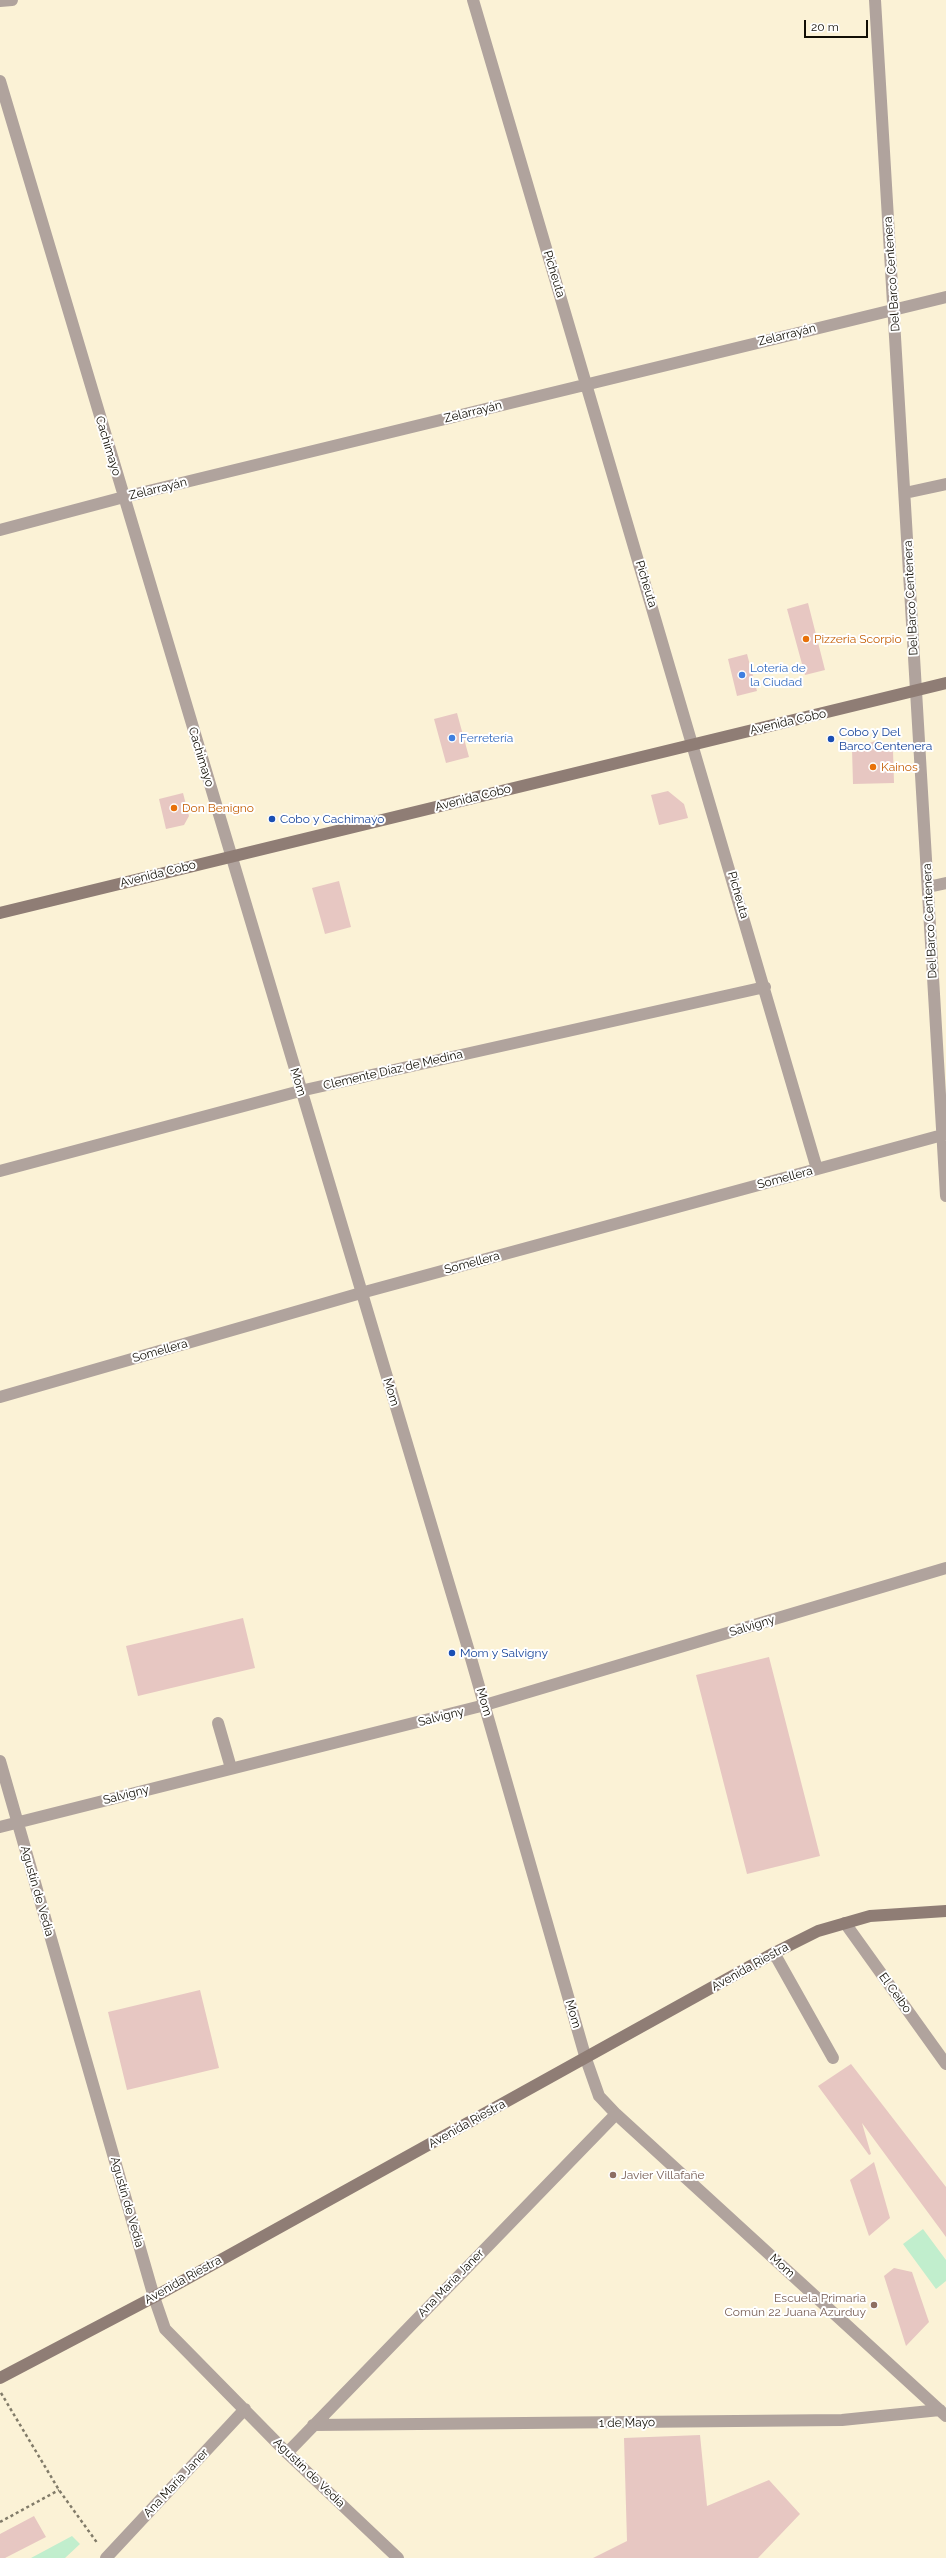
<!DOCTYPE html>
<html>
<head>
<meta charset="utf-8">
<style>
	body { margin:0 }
	#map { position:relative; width:946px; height:2558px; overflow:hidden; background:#fbf2d6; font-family:Raleway,sans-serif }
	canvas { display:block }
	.scale { position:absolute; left:804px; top:20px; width:64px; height:18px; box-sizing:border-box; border:2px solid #110e05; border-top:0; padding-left:5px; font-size:12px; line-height:14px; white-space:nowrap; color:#110e05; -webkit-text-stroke:3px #fff; paint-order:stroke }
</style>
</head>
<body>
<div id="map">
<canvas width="946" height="2558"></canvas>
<div class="scale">20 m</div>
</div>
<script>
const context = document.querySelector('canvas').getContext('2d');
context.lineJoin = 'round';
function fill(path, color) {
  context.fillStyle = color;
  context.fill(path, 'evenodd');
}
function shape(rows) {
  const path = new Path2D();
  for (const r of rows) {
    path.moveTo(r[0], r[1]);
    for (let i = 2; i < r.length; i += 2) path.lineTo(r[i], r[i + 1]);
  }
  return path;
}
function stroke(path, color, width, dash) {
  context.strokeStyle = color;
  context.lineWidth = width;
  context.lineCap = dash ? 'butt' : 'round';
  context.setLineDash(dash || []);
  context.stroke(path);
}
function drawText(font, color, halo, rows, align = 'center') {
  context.font = font + ' Raleway,sans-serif';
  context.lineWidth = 4;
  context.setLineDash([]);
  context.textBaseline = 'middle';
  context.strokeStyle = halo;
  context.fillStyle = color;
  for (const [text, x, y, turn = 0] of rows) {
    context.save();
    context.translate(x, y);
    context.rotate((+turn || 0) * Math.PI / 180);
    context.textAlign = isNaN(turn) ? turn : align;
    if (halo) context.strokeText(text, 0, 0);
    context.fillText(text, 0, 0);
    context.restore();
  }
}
fill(shape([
	[923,2229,946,2260,946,2281,936,2289,903,2244],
	[72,2536,80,2544,65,2558,31,2558]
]), '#c1eecd');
fill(shape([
	[808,603,825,670,805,675,787,609],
	[747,654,757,691,737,696,728,659],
	[457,713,469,757,446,763,434,719],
	[878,740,893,751,894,783,853,784,852,749],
	[668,791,684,804,688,818,659,825,651,795],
	[183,793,189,816,184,825,166,829,159,799],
	[339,881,351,927,325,934,312,888],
	[243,1618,255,1668,138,1696,126,1646],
	[769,1657,820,1856,747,1874,696,1675],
	[200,1990,219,2068,127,2090,108,2012],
	[851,2064,946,2187,946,2237,862,2123,871,2154,869,2155,818,2086],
	[874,2162,890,2218,869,2236,850,2180],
	[894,2268,912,2272,929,2322,906,2346,884,2276],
	[700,2435,707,2506,769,2480,800,2514,758,2558,593,2558,627,2541,624,2438],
	[34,2516,46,2537,5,2558,0,2558,0,2534]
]), '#e7c7c2');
stroke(shape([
	[1,2393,59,2490,98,2544],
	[0,2522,59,2490]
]), '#817b69', 2.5, [3, 3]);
stroke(shape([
	[218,1723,231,1768],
	[774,1953,833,2058]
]), '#b0a39d', 12);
stroke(shape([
	[473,0,817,1169],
	[875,0,946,1196],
	[0,1,12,0],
	[0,81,468,1648,586,2059,599,2096,616,2114,946,2416],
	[905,493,946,484],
	[0,530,124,497,946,297],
	[928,887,946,883],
	[0,1171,300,1091,765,987],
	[0,1397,361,1293,946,1134],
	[0,1761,154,2297,165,2329,287,2453,398,2558],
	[0,1827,485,1705,946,1568],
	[845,1923,946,2064],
	[313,2425,842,2420,940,2410],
	[287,2453,616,2114],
	[106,2558,245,2409]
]), '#b0a39d', 12);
stroke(shape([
	[0,913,946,683],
	[0,2378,154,2297,774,1953,818,1931,870,1916,946,1911]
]), '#8f7d75', 12);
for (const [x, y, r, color] of [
	[806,639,4,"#e8710a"],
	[742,675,4,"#3f7fe0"],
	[452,738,4,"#3f7fe0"],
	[831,739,4,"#1a4fb4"],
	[873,767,4,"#e8710a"],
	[174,808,4,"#e8710a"],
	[272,819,4,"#1a4fb4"],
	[452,1653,4,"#1a4fb4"],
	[613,2175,4,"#8d6e63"],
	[874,2305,4,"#8d6e63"]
]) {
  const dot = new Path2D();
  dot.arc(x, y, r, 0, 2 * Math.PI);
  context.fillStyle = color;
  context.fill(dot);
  stroke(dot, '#fff', 1.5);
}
drawText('12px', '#110e05', '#fff', [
	["Picheuta",554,274,73],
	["Del Barco Centenera",892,274,-94],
	["Zelarrayán",787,335,-14],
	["Zelarrayán",473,412,-14],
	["Cachimayo",108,446,73],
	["Zelarrayán",158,489,-14],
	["Picheuta",646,584,73],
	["Del Barco Centenera",911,598,-93],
	["Avenida Cobo",788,722,-13],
	["Cachimayo",201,757,73],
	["Avenida Cobo",473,798,-14],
	["Avenida Cobo",158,874,-14],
	["Picheuta",738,895,74],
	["Del Barco Centenera",930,921,-93],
	["Clemente Díaz de Medina",393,1070,-13],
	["Mom",298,1082,73],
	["Somellera",785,1178,-15],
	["Somellera",472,1263,-15],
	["Somellera",160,1351,-16],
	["Mom",391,1392,73],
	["Salvigny",752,1626,-17],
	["Mom",484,1702,74],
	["Salvigny",441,1717,-14],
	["Salvigny",126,1795,-14],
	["Agustín de Vedia",37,1891,74],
	["Avenida Riestra",750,1967,-29],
	["El Ceibo",895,1993,54],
	["Mom",573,2014,74],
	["Avenida Riestra",467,2124,-29],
	["Agustín de Vedia",127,2202,74],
	["Mom",782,2266,42],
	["Avenida Riestra",183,2280,-29],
	["Ana María Janer",451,2283,-46],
	["1 de Mayo",627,2423,-1],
	["Agustín de Vedia",309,2473,44],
	["Ana María Janer",176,2483,-47]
]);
drawText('12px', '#c56008', '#fff', [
	["Pizzeria Scorpio",814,639],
	["Kainos",881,767],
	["Don Benigno",182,808]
], 'left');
drawText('12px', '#366cbe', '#fff', [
	["Lotería de",750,668],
	["la Ciudad",750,682],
	["Ferretería",460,738]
], 'left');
drawText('12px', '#164399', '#fff', [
	["Cobo y Del",839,732],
	["Barco Centenera",839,746],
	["Cobo y Cachimayo",280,819],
	["Mom y Salvigny",460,1653]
], 'left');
drawText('12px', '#785e54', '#fff', [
	["Javier Villafañe",621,2175],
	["Escuela Primaria",866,2298,"right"],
	["Común 22 Juana Azurduy",866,2312,"right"]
], 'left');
</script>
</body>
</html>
